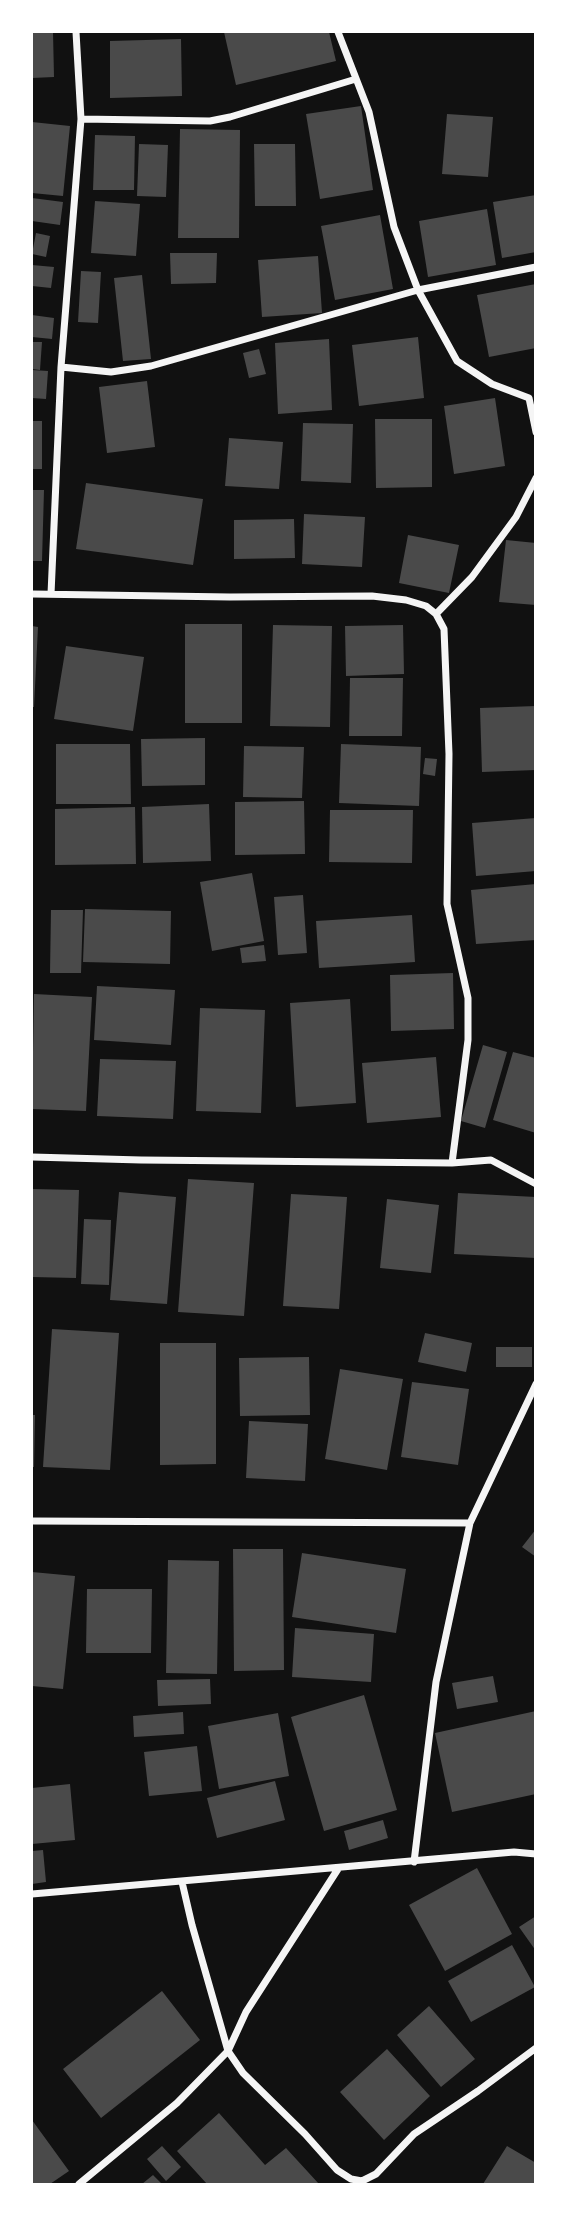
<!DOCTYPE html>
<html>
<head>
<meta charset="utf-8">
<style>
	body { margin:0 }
	#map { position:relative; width:567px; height:2216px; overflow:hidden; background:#111; font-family:Literata,serif }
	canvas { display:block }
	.frame { position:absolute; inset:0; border:33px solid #fff; pointer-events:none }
</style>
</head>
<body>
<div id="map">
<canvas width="567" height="2216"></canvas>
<div class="frame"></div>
</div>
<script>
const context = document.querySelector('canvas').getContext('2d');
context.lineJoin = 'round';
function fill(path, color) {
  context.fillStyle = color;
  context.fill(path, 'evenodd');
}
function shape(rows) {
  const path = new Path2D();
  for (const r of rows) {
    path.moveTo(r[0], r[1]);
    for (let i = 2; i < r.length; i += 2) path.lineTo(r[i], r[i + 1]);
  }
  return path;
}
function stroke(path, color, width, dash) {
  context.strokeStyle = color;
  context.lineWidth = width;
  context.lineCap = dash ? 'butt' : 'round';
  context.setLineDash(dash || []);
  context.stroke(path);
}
fill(shape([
	[32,32,53,32,54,77,32,78],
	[224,32,329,32,336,61,236,85],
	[181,39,182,96,110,98,110,41],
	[361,106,373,190,320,199,306,114],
	[447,114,493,117,488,177,442,174],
	[32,122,70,126,63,196,32,193],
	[180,129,240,130,239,238,178,238],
	[95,135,135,136,134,190,93,190],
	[139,144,168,145,166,197,137,196],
	[254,144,295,144,296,206,255,206],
	[536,195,536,252,502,258,493,202],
	[32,198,63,202,60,225,32,221],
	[95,201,140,204,136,256,91,253],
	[487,209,496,265,428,277,419,221],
	[380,215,393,289,335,300,321,226],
	[36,233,50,236,46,257,32,254],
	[170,253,217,253,216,283,171,284],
	[318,256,322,313,262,317,258,260],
	[32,265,54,267,51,288,32,286],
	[81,271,101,272,98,323,78,322],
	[142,275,151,359,123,361,114,278],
	[536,284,536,348,489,357,477,295],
	[32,315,54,318,52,339,32,337],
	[418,337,424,398,359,406,352,345],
	[329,339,332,410,278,414,275,343],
	[32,342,42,342,40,370,32,369],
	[259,349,266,374,249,378,243,353],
	[32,370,48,371,46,399,32,398],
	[147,381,155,447,107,453,99,387],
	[495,398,505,466,454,474,444,406],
	[375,419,432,419,432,487,376,488],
	[32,421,42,421,42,469,32,469],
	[303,423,353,424,351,483,301,481],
	[229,438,283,442,279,489,225,486],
	[86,483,203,499,193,565,76,549],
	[32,490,44,490,42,561,32,561],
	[304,514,365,517,362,567,302,564],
	[294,519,295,558,234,559,234,520],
	[408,535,459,545,449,593,399,583],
	[506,540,536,543,536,605,499,602],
	[185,624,242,624,242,723,185,723],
	[273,625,332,626,330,727,270,726],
	[403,625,404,674,346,676,345,626],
	[32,626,38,627,34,707,32,707],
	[66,646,144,657,133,731,54,719],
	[350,678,403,678,402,736,349,736],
	[536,706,536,770,482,772,480,708],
	[205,738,205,785,142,786,141,739],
	[56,744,130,744,131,804,56,804],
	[341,744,421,747,419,806,339,803],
	[244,746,304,747,302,798,243,797],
	[425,758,437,759,435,776,423,774],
	[304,801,305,854,235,855,235,802],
	[209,804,211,861,143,863,142,807],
	[135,807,136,864,55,865,55,809],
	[330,810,413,810,412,863,329,862],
	[536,818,536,871,476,876,472,823],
	[252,873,264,941,212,951,200,882],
	[536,884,536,940,476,944,471,890],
	[303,895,307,953,278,955,274,897],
	[85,909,171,911,170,964,83,962],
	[51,910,83,910,81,973,50,973],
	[412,915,415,962,319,968,316,921],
	[264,945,266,961,242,963,240,948],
	[453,973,454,1029,391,1031,390,975],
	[97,986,175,990,171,1045,94,1040],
	[34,994,92,997,86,1111,32,1109],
	[350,999,356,1103,296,1107,290,1003],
	[200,1008,265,1010,261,1113,196,1111],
	[483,1045,507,1052,485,1128,461,1121],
	[513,1052,536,1058,536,1133,493,1120],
	[436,1057,441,1117,367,1123,362,1063],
	[100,1059,176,1061,173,1119,97,1116],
	[188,1179,254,1183,244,1316,178,1312],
	[32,1189,79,1190,76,1278,32,1277],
	[119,1192,176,1197,167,1304,110,1300],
	[458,1193,536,1197,536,1258,454,1254],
	[291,1194,347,1197,339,1309,283,1306],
	[387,1199,439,1205,431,1273,380,1268],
	[84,1219,111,1220,109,1285,81,1284],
	[52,1329,119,1333,110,1470,43,1467],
	[425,1333,472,1343,466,1372,418,1362],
	[160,1343,216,1343,216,1464,160,1465],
	[496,1347,532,1347,532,1367,496,1367],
	[309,1357,310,1415,240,1416,239,1358],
	[340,1369,403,1379,387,1470,325,1459],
	[412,1382,469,1389,458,1465,401,1457],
	[32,1415,35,1415,34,1467,32,1467],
	[249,1421,308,1424,305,1481,246,1478],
	[536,1529,536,1557,522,1547],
	[233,1549,283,1549,284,1670,234,1671],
	[302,1553,406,1569,396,1633,292,1617],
	[168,1560,219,1561,217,1674,166,1673],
	[32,1572,75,1576,63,1689,32,1686],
	[87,1589,152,1589,151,1653,86,1653],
	[295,1628,374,1634,371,1682,292,1677],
	[493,1676,498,1702,457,1709,452,1683],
	[210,1679,211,1704,158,1706,157,1680],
	[364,1695,397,1810,324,1831,291,1717],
	[536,1711,536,1794,452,1812,435,1733],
	[183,1712,184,1734,134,1737,133,1716],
	[278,1713,289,1776,219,1789,208,1726],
	[197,1746,202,1791,149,1796,144,1752],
	[275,1781,285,1820,217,1838,207,1798],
	[70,1784,75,1840,32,1844,32,1788],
	[383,1820,388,1838,349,1850,344,1831],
	[43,1850,46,1882,32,1884,32,1851],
	[477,1868,512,1934,445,1971,409,1905],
	[536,1916,536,1951,519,1927],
	[512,1945,535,1987,471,2022,448,1981],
	[162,1991,200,2040,101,2118,63,2069],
	[429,2006,475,2059,441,2087,397,2035],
	[387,2049,430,2096,384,2140,340,2092],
	[219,2113,265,2165,286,2148,319,2184,207,2184,177,2151],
	[32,2120,69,2171,50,2184,32,2184],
	[162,2146,181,2167,166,2181,147,2159],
	[507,2146,536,2163,536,2184,483,2184],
	[153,2175,162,2184,142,2184]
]), '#4a4a4a');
stroke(shape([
	[338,32,369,112,394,227,418,290,457,361,492,384,529,398,536,432],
	[81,119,210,121,230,117,356,79],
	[61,367,111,372,151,366,418,290,536,267],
	[32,594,230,597,372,596,406,600,426,606,436,614,444,629,449,754,447,904,468,998,468,1040,452,1163],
	[51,594,61,367,81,119,76,32],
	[436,614,472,577,516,517,536,478],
	[32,1157,141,1160,452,1163,491,1160,536,1184],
	[32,1521,470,1523],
	[414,1862,436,1682,470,1523,536,1384],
	[182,1882,192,1925,228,2051,243,2073,305,2134,337,2170,351,2179,362,2181,376,2174,414,2134,478,2091,536,2048],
	[32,1894,514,1852,536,1854],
	[79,2184,177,2103,228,2051,246,2012,338,1869]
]), '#f5f5f5', 7);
</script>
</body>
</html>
